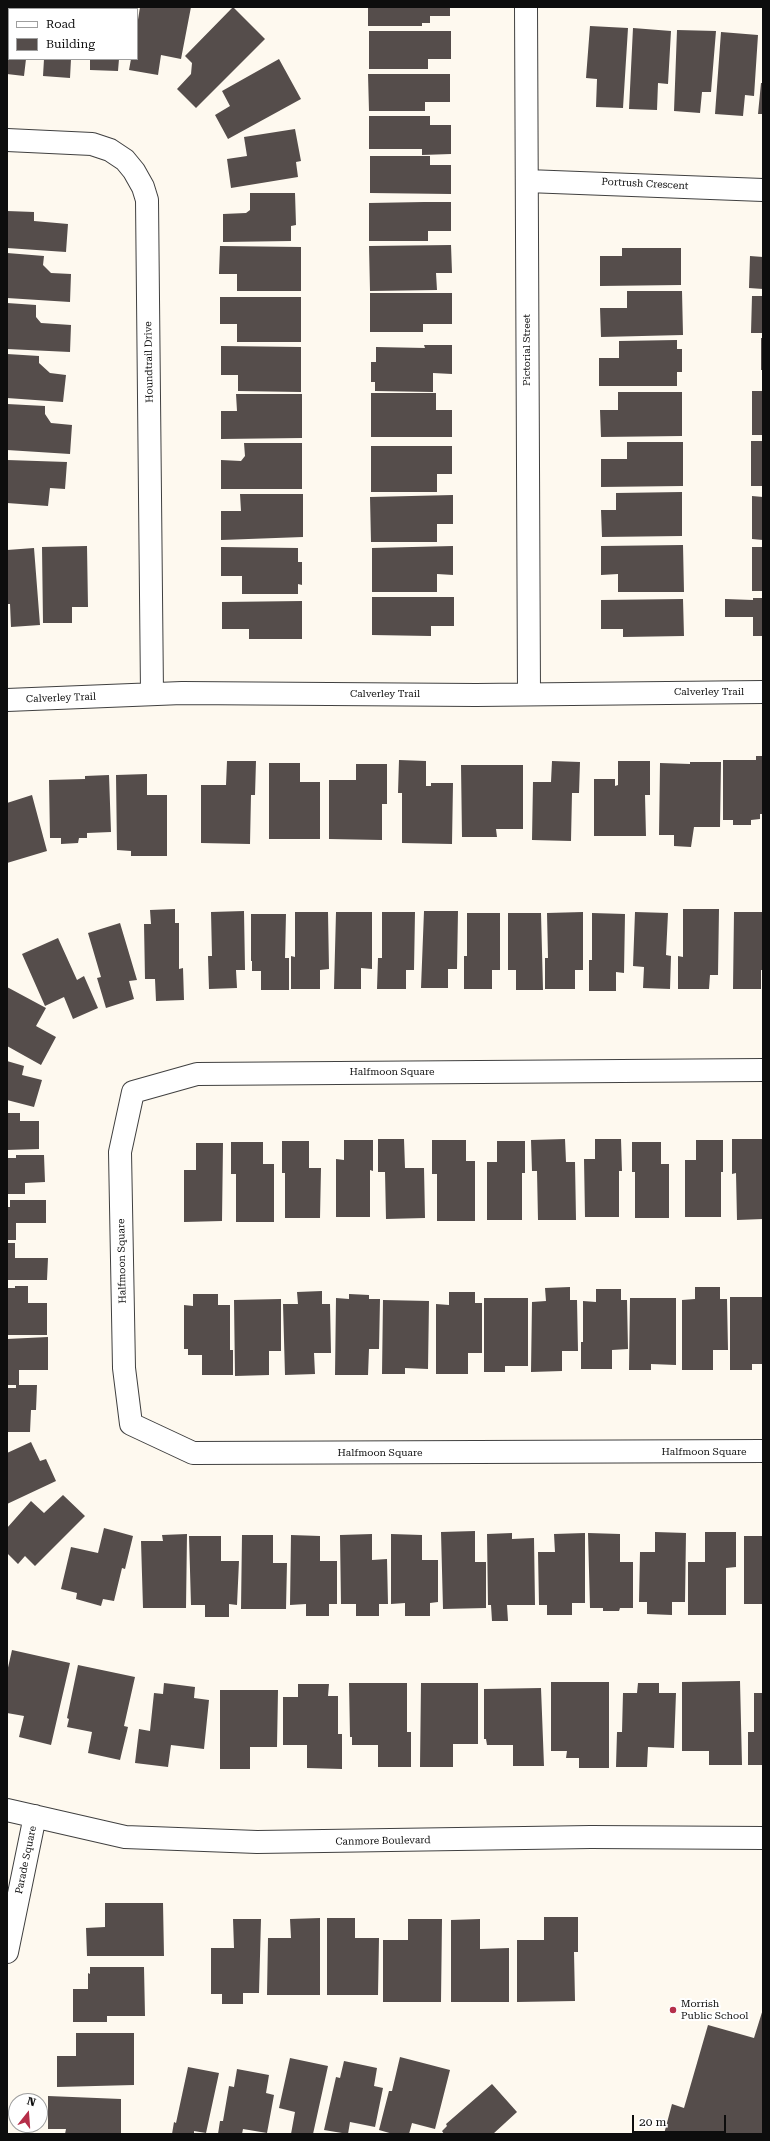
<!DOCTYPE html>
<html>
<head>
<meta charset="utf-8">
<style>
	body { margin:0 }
	#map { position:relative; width:770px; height:2141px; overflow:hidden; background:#fef9ef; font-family:"Roboto Serif",serif }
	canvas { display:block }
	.frame { position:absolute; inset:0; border:8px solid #0d0d0d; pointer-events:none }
	.legend { position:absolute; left:8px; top:8px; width:130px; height:52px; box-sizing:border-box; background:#fff; border:1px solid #9e9e9e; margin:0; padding:5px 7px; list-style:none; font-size:12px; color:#0d0d0d }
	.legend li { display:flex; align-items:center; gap:8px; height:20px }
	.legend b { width:20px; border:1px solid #9e9e9e }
	.north { position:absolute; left:8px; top:2093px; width:40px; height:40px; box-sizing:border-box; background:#fff; border:1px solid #9e9e9e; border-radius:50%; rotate:17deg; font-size:11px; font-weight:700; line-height:16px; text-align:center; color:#0d0d0d }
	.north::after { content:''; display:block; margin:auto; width:14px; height:18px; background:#b52e49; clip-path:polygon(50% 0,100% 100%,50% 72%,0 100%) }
	.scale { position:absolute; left:632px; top:2115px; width:94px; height:18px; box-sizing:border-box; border:2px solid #0d0d0d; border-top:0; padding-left:5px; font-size:12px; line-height:14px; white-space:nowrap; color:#0d0d0d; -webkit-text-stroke:3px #fff; paint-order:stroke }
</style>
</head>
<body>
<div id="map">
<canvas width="770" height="2141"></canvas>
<div class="frame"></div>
<ul class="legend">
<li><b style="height:5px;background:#fff"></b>Road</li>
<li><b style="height:11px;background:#554d4b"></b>Building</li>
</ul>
<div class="north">N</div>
<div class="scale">20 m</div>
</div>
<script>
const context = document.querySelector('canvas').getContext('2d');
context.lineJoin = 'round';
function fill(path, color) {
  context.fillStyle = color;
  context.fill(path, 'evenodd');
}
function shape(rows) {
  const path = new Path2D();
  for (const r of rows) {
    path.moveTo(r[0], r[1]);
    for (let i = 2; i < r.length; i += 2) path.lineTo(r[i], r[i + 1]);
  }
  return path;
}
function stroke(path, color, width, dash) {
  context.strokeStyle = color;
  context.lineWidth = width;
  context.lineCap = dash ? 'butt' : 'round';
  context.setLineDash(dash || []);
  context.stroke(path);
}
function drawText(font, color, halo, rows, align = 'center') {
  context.font = font + ' "Roboto Serif",serif';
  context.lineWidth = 4;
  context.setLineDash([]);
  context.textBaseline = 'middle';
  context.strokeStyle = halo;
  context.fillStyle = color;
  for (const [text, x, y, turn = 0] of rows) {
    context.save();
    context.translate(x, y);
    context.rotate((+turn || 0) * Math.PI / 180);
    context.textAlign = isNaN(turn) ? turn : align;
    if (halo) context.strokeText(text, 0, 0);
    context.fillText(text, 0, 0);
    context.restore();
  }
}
fill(shape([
	[7,7,38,7,38,9,9,9,9,59,26,59,24,76,7,74],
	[55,7,86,7,85,9,55,9],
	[91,7,127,7,127,9,91,9],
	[140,7,191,7,181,59,161,55,158,75,129,70,131,59,137,59,137,26],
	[233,7,265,39,196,108,177,89,191,74,192,63,185,56],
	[368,7,450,7,450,16,430,16,430,23,422,23,422,26,368,26],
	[590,26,628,28,623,108,596,107,597,79,586,78],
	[633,28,671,31,668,84,658,83,657,110,629,109],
	[677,30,716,31,711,92,702,92,700,113,674,111],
	[369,31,451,31,451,59,428,59,428,69,369,69],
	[721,32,758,35,754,96,745,95,743,116,715,114],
	[44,59,71,59,70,78,43,76],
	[90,59,119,59,118,71,90,70],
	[279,59,301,99,228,139,215,115,230,106,222,91],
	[368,74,450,74,450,102,425,102,425,111,369,111],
	[761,83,763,83,763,114,758,114],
	[369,116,430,116,430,125,451,125,451,154,422,155,422,149,369,149],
	[295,129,301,161,296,162,298,177,231,188,227,159,247,156,244,137],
	[370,156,430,156,430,165,451,165,451,194,370,193],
	[250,193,295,193,296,225,291,226,291,241,223,242,223,214,246,213,250,210],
	[424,202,451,202,451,231,428,231,428,241,369,241,369,203],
	[7,211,34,212,34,221,68,224,66,252,7,248],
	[451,245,452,273,436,273,437,290,370,291,369,246],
	[220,246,301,247,301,291,237,291,237,274,219,274],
	[622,248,681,248,681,285,600,286,600,256,622,256],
	[7,253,44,256,43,265,51,273,71,274,70,302,7,298],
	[750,256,763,257,763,289,749,288],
	[627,291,682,291,683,335,601,337,600,308,627,308],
	[370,293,452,293,452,324,423,324,423,332,370,332],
	[752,296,763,296,763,333,751,333],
	[220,297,301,297,301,342,237,342,237,324,220,324],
	[7,303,36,305,36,317,41,323,71,325,70,352,7,349],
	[761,338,763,338,763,370,761,370],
	[677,340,677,349,682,349,682,372,677,372,677,386,599,386,599,358,619,358,619,341],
	[424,345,452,345,452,374,433,373,433,392,375,391,375,382,371,382,371,362,376,362,376,347,425,348],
	[221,346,301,347,301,392,238,391,238,375,221,375],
	[7,354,39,356,39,363,50,373,66,375,63,402,7,398],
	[752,391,763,391,763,435,752,435],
	[618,392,682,392,682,436,601,437,600,410,618,410],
	[371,393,436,393,436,410,452,410,452,437,371,437],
	[236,394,302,394,302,438,221,439,221,411,237,411],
	[7,404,45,406,45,414,51,423,72,425,70,454,7,450],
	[751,441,763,441,763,486,751,486],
	[627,442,683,442,683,486,601,487,601,459,627,459],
	[244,443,302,443,302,489,221,489,221,460,241,461,245,456],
	[371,446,452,446,452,474,437,474,437,492,371,492],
	[7,460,67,462,65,489,50,488,48,506,7,503],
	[682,492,682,536,602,537,601,510,616,510,616,493],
	[240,494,303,494,303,537,221,540,221,511,241,511],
	[453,495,453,524,437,524,437,542,371,542,370,497],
	[752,496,763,497,763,540,752,539],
	[683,545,684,592,618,592,618,574,601,575,601,546],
	[87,546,88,607,72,607,72,623,43,623,42,547],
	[453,546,453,575,437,574,437,592,372,592,372,548],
	[221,547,298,548,298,562,302,562,302,585,298,584,298,594,242,594,242,576,221,576],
	[752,547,763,547,763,591,752,591],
	[34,548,40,625,11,627,10,604,7,604,7,550],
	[372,597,454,597,454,626,431,626,431,636,372,635],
	[753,598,763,598,763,636,753,636,753,617,725,617,725,599,753,600],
	[683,599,684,636,623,637,623,629,601,629,601,600],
	[302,601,302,639,249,639,249,629,222,629,222,602],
	[756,756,763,756,763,814,760,814,760,819,751,820,751,825,733,825,733,820,723,820,723,760,756,760],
	[399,760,426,761,426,786,431,786,431,783,453,783,452,844,402,843,402,793,398,793],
	[227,761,256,761,255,795,251,795,250,844,201,843,201,785,226,785],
	[552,761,580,762,579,793,572,793,571,841,532,840,533,782,551,782],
	[618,761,650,761,650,795,645,795,646,836,594,836,594,779,615,779,615,786,618,785],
	[690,762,721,762,720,827,694,827,691,847,674,846,674,835,659,835,660,763,690,764],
	[269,763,300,763,300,782,320,782,320,839,269,839],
	[356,764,387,764,387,804,382,804,382,840,329,839,329,780,356,780],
	[461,765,523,765,523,829,496,829,497,837,462,837],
	[147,774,147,795,167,795,167,856,131,856,131,851,117,850,116,775],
	[109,775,111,832,87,833,87,838,79,838,78,843,61,844,61,838,50,838,49,780,85,779,85,776],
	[32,795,47,851,7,863,7,803],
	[175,909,175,923,179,923,179,969,183,968,184,1000,156,1001,155,979,145,979,144,924,151,924,150,910],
	[683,909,719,909,718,975,710,975,709,989,678,989,678,956,683,957],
	[244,911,245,970,236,970,237,988,209,989,208,956,212,956,211,912],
	[424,911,458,911,457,969,448,969,448,988,421,988],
	[295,912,328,912,329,969,320,970,320,989,291,989,291,956,295,957],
	[336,912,372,912,372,969,361,968,361,989,334,989],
	[382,912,415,912,414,970,406,970,406,989,377,989,378,958,382,958],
	[583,912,583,970,575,970,575,989,545,989,545,958,548,958,547,913],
	[635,912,668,913,666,955,671,956,670,989,643,988,644,967,633,966],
	[734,912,763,912,763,970,761,970,761,989,733,989],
	[467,913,500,913,500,970,492,970,492,989,464,989,464,956,467,956],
	[508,913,541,913,543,990,516,990,516,970,508,970],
	[592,913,625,914,624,973,616,972,616,991,589,991,589,960,592,960],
	[251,914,286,914,285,958,289,958,289,990,261,990,261,971,252,971,252,961,251,961],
	[120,923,137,980,129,981,134,999,106,1008,97,978,101,977,88,933],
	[58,938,77,980,84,976,98,1008,73,1019,64,997,45,1006,22,954],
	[7,987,46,1008,36,1026,56,1037,41,1065,7,1046],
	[7,1061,24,1066,22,1075,42,1080,34,1107,7,1100],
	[7,1113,20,1113,20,1121,39,1121,39,1149,7,1150],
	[378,1139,404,1139,405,1168,424,1168,425,1218,386,1219,385,1172,378,1172],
	[565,1139,566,1162,575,1162,576,1220,538,1220,537,1171,532,1171,531,1140],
	[595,1139,621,1139,622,1171,619,1171,619,1217,585,1217,584,1159,595,1159],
	[732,1139,763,1139,763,1219,737,1220,736,1173,732,1174],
	[344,1140,373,1140,373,1171,370,1170,370,1217,336,1217,336,1159,344,1160],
	[432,1140,466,1140,466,1161,475,1161,475,1221,437,1221,437,1174,432,1174],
	[696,1140,723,1140,723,1172,721,1172,721,1217,685,1217,685,1160,696,1160],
	[282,1141,309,1141,309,1168,321,1168,320,1218,285,1218,285,1173,282,1173],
	[497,1141,525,1141,525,1173,522,1173,522,1220,487,1220,487,1162,497,1162],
	[231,1142,263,1142,263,1164,274,1164,274,1222,236,1222,236,1174,231,1174],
	[632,1142,661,1142,661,1164,669,1164,669,1218,635,1218,635,1172,632,1172],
	[196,1143,223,1143,222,1221,184,1222,184,1170,196,1170],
	[16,1155,44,1155,45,1182,25,1183,25,1194,7,1194,7,1158,16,1158],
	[10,1200,46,1200,46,1223,16,1223,16,1240,7,1240,7,1207,10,1207],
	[7,1243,15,1243,15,1258,48,1258,47,1280,7,1280],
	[15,1286,28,1286,28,1303,47,1303,47,1335,7,1335,7,1288,15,1288],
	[570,1287,570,1300,577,1300,578,1351,562,1351,562,1371,531,1372,532,1302,546,1301,545,1288],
	[695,1287,720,1287,720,1299,727,1299,728,1350,713,1350,713,1370,682,1370,682,1300,695,1299],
	[596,1289,621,1289,621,1300,627,1300,628,1349,612,1350,612,1369,581,1369,581,1342,583,1342,583,1301,596,1302],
	[322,1291,322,1304,330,1304,331,1353,314,1353,315,1374,285,1375,283,1304,298,1304,297,1292],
	[449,1292,475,1292,475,1303,482,1303,482,1353,468,1353,468,1374,436,1374,436,1304,449,1305],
	[193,1294,218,1294,218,1305,230,1305,230,1350,233,1350,233,1375,202,1375,202,1355,188,1355,188,1349,184,1349,184,1305,193,1306],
	[349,1294,369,1295,369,1299,380,1299,379,1349,369,1349,368,1375,335,1375,336,1298,349,1299],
	[730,1297,763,1297,763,1364,752,1364,752,1370,730,1370],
	[484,1298,528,1298,528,1366,505,1366,505,1372,484,1372],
	[630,1298,676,1298,676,1365,651,1364,651,1370,629,1370],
	[281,1299,281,1351,269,1351,269,1375,235,1376,234,1300],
	[383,1300,429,1301,428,1369,405,1368,405,1374,382,1374],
	[48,1337,48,1370,19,1370,19,1385,37,1385,36,1410,31,1410,30,1432,7,1432,7,1388,16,1388,16,1385,7,1385,7,1339],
	[31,1442,40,1461,46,1459,56,1481,7,1504,7,1453],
	[63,1495,85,1516,35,1566,25,1556,18,1564,7,1553,7,1528,31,1501,44,1513],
	[104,1528,133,1536,125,1569,122,1568,114,1601,103,1599,101,1606,76,1599,77,1593,61,1589,71,1547,98,1553],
	[475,1531,475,1562,486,1562,486,1608,443,1609,441,1532],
	[655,1532,686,1533,685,1602,672,1602,672,1615,647,1614,647,1602,639,1602,640,1552,655,1552],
	[705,1532,736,1532,736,1567,726,1568,726,1615,688,1615,688,1562,705,1562],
	[512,1533,512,1539,534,1538,535,1605,507,1605,508,1621,492,1621,491,1605,488,1605,487,1534],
	[585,1533,585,1603,572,1603,572,1615,547,1615,547,1605,539,1605,538,1552,555,1552,554,1534],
	[588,1533,620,1534,620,1562,633,1562,633,1608,620,1608,619,1611,603,1611,603,1608,590,1608],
	[187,1534,186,1608,143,1608,141,1541,163,1541,162,1535],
	[372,1534,372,1560,387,1559,388,1604,379,1604,379,1616,356,1616,356,1604,341,1604,340,1535],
	[391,1534,422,1535,422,1560,438,1560,438,1602,430,1603,430,1616,405,1616,405,1603,391,1604],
	[242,1535,273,1535,273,1563,287,1563,286,1609,241,1609],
	[291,1535,320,1536,320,1561,337,1561,337,1604,329,1604,329,1616,306,1616,306,1604,290,1605],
	[189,1536,221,1536,221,1561,239,1561,237,1605,229,1604,229,1617,205,1617,205,1605,191,1605],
	[744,1536,763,1536,763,1604,744,1604],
	[12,1650,70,1663,51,1745,19,1737,24,1716,7,1713,7,1672],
	[78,1665,135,1677,124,1726,128,1727,120,1760,88,1753,92,1732,67,1727,69,1719,67,1718],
	[740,1681,742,1765,709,1765,709,1751,682,1751,682,1682],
	[551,1682,609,1682,609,1768,579,1768,579,1758,566,1758,567,1751,551,1751],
	[164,1683,195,1687,194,1698,209,1700,204,1749,171,1745,168,1767,135,1763,139,1729,150,1731,154,1693,163,1694],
	[349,1683,407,1683,407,1732,411,1732,411,1767,378,1767,378,1745,352,1745,352,1737,350,1737],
	[421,1683,478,1683,478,1744,453,1744,453,1767,420,1767],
	[638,1683,659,1683,659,1693,676,1693,674,1748,648,1747,647,1767,616,1767,617,1732,622,1732,623,1693,637,1693],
	[298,1684,329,1684,328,1696,338,1696,338,1734,342,1734,342,1769,307,1768,307,1745,283,1745,283,1697,298,1697],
	[541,1688,544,1766,513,1766,513,1745,487,1745,486,1739,484,1739,484,1689],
	[220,1690,278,1690,277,1747,250,1747,250,1769,220,1769],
	[754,1693,763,1693,763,1765,748,1765,748,1732,754,1732],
	[105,1903,163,1903,164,1956,87,1956,86,1928,105,1927],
	[544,1917,578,1917,578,1952,574,1952,575,2001,517,2002,517,1940,544,1940],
	[320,1918,320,1995,267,1995,268,1938,291,1938,290,1919],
	[327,1918,355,1918,355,1938,379,1938,378,1995,327,1995],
	[233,1919,261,1919,259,1993,243,1993,243,2004,222,2004,222,1994,211,1994,211,1948,234,1948],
	[408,1919,442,1919,441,2002,383,2002,383,1940,408,1940],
	[480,1919,480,1949,509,1948,509,2002,451,2002,451,1920],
	[90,1967,144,1967,145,2016,107,2016,107,2022,73,2022,73,1989,88,1989,88,1973,90,1974],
	[763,2009,763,2134,664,2134,672,2104,684,2108,708,2025,754,2038],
	[76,2033,134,2033,134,2085,57,2087,57,2056,76,2056],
	[400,2057,450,2070,435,2129,412,2123,409,2134,393,2134,379,2130,389,2091,392,2091],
	[290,2058,328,2066,313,2134,291,2134,295,2112,279,2108],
	[344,2061,377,2068,374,2086,383,2088,375,2127,350,2122,348,2134,324,2130,336,2077,340,2078],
	[188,2067,219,2073,206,2133,194,2131,194,2134,172,2134,174,2122,176,2123],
	[237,2069,269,2075,266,2093,274,2095,267,2133,243,2129,242,2134,218,2134,220,2121,223,2121,229,2086,234,2087],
	[492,2084,517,2112,493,2134,444,2134,442,2131,447,2126,446,2124],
	[48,2096,121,2099,121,2134,65,2134,66,2129,48,2129]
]), '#554d4b');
const street = shape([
	[526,7,529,693],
	[7,140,92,144,110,150,125,160,134,171,143,187,147,200,152,693],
	[527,181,763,190],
	[7,700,182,693,476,695,763,692],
	[763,1070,197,1074,133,1092,120,1152,124,1368,131,1424,193,1453,763,1451],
	[7,1810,125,1837,257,1842,591,1837,763,1838],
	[7,1952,35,1816]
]);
stroke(street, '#404040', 24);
stroke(street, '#fff', 22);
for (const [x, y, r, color] of [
	[673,2010,4,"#b52e49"]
]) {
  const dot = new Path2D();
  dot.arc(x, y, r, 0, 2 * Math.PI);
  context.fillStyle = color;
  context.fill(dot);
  stroke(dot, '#fff', 1.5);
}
drawText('10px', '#0d0d0d', '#fff', [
	["Portrush Crescent",645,184,3],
	["Pictorial Street",527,350,-90],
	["Houndtrail Drive",149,362,-91],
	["Calverley Trail",709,692],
	["Calverley Trail",385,694],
	["Calverley Trail",61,698,-2],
	["Halfmoon Square",392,1072],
	["Halfmoon Square",122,1261,-91],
	["Halfmoon Square",704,1452],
	["Halfmoon Square",380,1453],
	["Canmore Boulevard",383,1841,-1],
	["Parade Square",26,1860,-78]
]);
drawText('10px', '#0d0d0d', '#fff', [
	["Morrish",681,2004],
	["Public School",681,2016]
], 'left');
</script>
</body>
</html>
